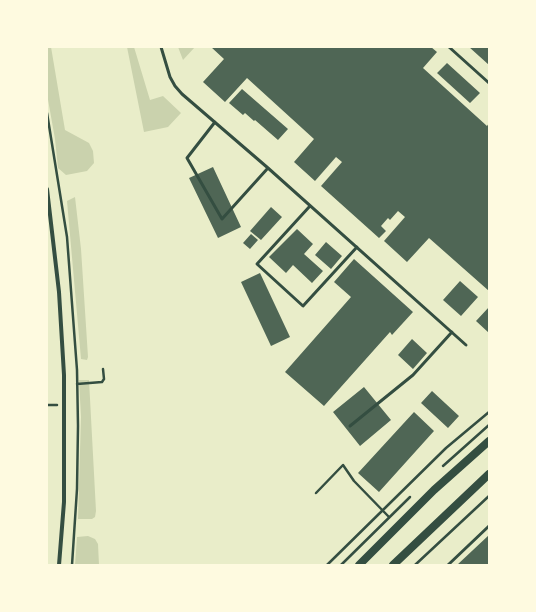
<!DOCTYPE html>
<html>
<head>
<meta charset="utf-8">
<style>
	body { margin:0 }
	#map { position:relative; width:536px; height:612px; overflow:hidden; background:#e9edc9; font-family:"Source Sans 3",sans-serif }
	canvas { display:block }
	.frame { position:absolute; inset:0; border:48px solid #fefae0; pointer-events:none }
</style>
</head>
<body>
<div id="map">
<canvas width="536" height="612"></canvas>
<div class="frame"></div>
</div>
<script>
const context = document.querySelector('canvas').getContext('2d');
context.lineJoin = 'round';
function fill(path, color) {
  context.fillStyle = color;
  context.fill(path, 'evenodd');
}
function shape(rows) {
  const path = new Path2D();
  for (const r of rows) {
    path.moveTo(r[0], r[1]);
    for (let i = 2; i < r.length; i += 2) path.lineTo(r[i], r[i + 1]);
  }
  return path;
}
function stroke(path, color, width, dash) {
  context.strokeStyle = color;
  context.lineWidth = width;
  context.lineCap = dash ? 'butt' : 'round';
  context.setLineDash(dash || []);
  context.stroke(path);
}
fill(shape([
	[47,47,51,47,65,130,89,143,93,151,94,163,87,171,66,175,58,168,55,139,47,94],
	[127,47,134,47,150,100,163,96,181,113,168,127,144,132],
	[178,47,195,47,183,60],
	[75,197,81,249,88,357,87,360,81,359,67,201],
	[79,380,89,380,96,511,95,517,92,519,78,519,81,417],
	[88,536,95,539,98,544,99,565,75,565,77,537]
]), '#cad2ad');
fill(shape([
	[211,47,397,47,398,48,399,47,431,47,437,52,423,68,487,126,489,123,489,291,429,238,407,262,384,241,405,217,398,211,390,220,388,218,381,226,386,231,379,238,321,186,342,162,336,157,315,181,294,162,314,139,247,78,225,102,203,82,224,59],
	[469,47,489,47,489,65],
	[447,63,480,93,470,103,437,73],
	[242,89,288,129,278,140,255,120,254,121,245,113,243,115,229,103],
	[213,167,241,227,218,238,189,178],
	[271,207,282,217,261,240,250,231],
	[297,229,313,244,304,254,323,271,312,283,293,265,286,273,269,257],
	[251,234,258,240,250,249,243,243],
	[326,242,342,256,331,269,315,255],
	[354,259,413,312,392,335,390,332,324,406,285,372,351,297,334,282],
	[260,273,290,337,271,346,241,282],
	[460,281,478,297,461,316,443,300],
	[489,307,489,333,476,321],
	[412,339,427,353,413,369,398,355],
	[364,387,391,420,360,446,333,412],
	[432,391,459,416,448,428,421,403],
	[414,412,434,431,379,492,358,473],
	[489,535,489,565,457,565]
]), '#4f6655');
stroke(shape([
	[47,113,67,237,77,370,78,426,77,489,72,565],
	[77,384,102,382,104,379,103,369],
	[47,405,57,405],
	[443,466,489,425],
	[316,493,343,465,354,481,389,517],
	[327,565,446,448,489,412],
	[341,565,410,497],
	[415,565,489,496]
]), '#344e41', 2.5);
stroke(shape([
	[161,47,170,77,175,86,182,94,268,168,466,345],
	[449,47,489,83],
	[215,122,187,158,222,219,268,168],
	[310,206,257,264,303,306,357,247],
	[350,426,413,375,452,332],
	[448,565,489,526]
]), '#344e41', 3);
stroke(shape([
	[47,189,59,292,64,375,64,502,59,565]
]), '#344e41', 4);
stroke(shape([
	[359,565,434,490,489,441],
	[393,565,489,474]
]), '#344e41', 8);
</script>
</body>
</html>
